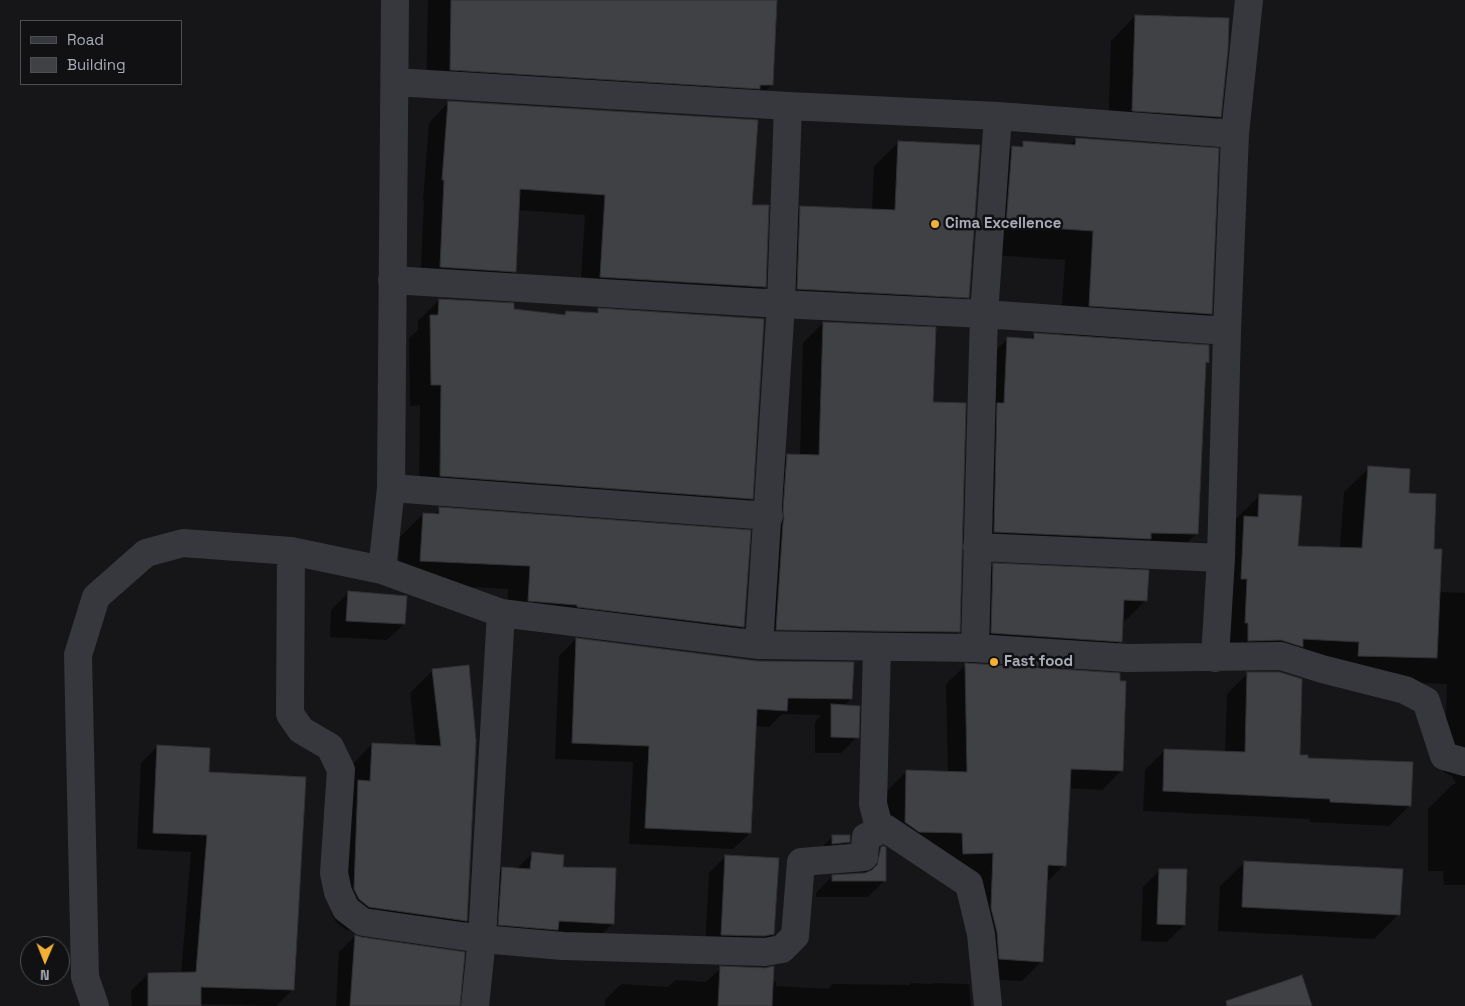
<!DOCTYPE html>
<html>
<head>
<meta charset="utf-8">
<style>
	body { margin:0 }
	#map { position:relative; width:1465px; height:1006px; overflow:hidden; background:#161618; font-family:"Space Grotesk",sans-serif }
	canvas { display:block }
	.legend { position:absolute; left:20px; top:20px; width:162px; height:65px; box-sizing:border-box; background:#111113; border:1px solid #4d4f55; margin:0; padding:6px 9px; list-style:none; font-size:15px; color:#a8adb8 }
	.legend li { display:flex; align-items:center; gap:10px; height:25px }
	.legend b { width:25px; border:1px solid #4d4f55 }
	.north { position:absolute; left:20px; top:936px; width:50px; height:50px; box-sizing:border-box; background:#111113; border:1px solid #4d4f55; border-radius:50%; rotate:181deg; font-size:14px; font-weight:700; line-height:20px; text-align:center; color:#a8adb8 }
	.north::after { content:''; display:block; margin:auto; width:18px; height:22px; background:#f2b134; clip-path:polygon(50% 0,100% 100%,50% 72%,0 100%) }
</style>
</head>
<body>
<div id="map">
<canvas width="1465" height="1006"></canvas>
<ul class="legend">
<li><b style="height:6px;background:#37383d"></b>Road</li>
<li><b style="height:14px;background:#404145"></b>Building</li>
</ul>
<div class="north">N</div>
</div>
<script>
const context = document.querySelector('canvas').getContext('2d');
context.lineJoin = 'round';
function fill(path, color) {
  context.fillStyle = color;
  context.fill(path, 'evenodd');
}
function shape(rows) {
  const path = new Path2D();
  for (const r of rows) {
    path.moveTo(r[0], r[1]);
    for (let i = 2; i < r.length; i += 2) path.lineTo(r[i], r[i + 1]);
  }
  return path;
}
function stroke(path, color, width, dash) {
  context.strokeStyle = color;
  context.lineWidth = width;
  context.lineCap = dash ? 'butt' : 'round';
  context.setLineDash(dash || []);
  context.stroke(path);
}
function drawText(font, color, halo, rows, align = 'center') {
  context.font = font + ' "Space Grotesk",sans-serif';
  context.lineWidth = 5;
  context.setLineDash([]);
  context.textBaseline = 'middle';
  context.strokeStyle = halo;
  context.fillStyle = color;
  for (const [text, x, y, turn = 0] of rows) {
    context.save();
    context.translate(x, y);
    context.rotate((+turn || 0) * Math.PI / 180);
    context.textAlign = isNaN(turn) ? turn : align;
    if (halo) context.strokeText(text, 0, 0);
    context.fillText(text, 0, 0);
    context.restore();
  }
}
fill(shape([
	[428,0,775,0,772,85,747,109,426,94],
	[1135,16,1220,117,1195,141,1108,135,1111,41],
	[449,102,765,287,744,307,580,297,585,215,517,210,514,271,494,292,420,287,424,200,423,200,429,123],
	[1076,139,1211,314,1180,345,1207,362,1205,364,1197,533,1174,556,971,555,984,362,1007,339,1030,340,1035,334,1060,336,1065,260,977,254,983,176,1012,147,1019,148,1024,142,1069,146],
	[899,142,968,297,944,322,773,313,776,231,801,207,872,210,874,166],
	[439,300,562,316,566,313,594,314,599,310,752,499,730,520,419,497,420,405,410,406,409,338,418,330,418,321],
	[823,323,959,632,938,652,756,649,767,475,788,455,800,455,803,343],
	[1369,468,1408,495,1433,550,1439,592,1465,593,1465,885,1444,885,1443,871,1428,871,1428,809,1453,784,1456,784,1452,776,1444,772,1447,684,1334,680,1284,663,1277,671,1256,665,1224,665,1235,520,1260,495,1297,548,1340,548,1344,492],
	[440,509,743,627,721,650,506,623,508,589,398,583,400,537,423,514,434,514],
	[993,565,1146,600,1121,625,1120,641,1096,666,967,657,969,589],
	[348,593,404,624,387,640,330,637,331,610],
	[576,639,851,699,844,706,858,736,841,753,815,753,815,722,821,715,782,714,769,727,755,726,750,833,733,849,629,844,633,762,555,759,559,656],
	[966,665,1122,770,1102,790,1068,788,1064,865,1045,884,1042,961,1022,981,980,979,974,872,886,842,887,791,907,771,948,772,946,684],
	[433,670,466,921,443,944,346,930,336,922,331,913,335,805,349,768,372,744,416,746,410,693],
	[1248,673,1299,756,1409,806,1389,826,1310,822,1310,819,1143,811,1145,770,1165,750,1225,753,1227,694],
	[157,747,207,773,292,990,276,1006,200,1004,200,1006,132,1006,131,991,148,974,181,974,191,852,137,849,141,763],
	[832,837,849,842,840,850,824,852,824,845],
	[881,848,885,880,868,897,816,897,816,893,832,876,863,874,864,865],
	[532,854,562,868,613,923,597,939,483,940,486,884,502,869,516,869],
	[726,856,778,859,774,933,757,950,705,951,709,873],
	[1245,862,1399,914,1374,939,1218,931,1220,886],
	[1160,870,1184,925,1167,942,1141,941,1143,887],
	[355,936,458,1006,336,1006,339,952],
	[721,968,776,982,776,986,828,989,833,984,909,985,911,983,932,984,933,983,969,984,971,1006,605,1006,605,1000,621,984,668,987,675,980,706,982]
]), '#0007');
const building = shape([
	[451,0,777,0,773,85,760,85,760,89,450,70,451,0],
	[1135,15,1229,18,1228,49,1221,117,1132,111,1135,15],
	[448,101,758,120,752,205,769,205,766,287,600,277,605,195,520,189,516,272,440,267,444,180,442,180,448,101],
	[1076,138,1219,148,1212,314,1089,306,1093,231,1006,225,1012,146,1023,147,1023,141,1075,145,1076,138],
	[898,141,980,145,969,298,797,289,800,206,895,210,898,141],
	[439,299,514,303,514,309,565,315,566,311,598,313,598,308,764,319,753,499,440,476,441,385,431,385,430,315,438,315,439,299],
	[823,322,936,327,933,402,966,403,960,632,776,630,783,523,784,518,783,510,787,454,819,455,823,322],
	[1034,333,1209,345,1209,363,1206,362,1198,534,1151,533,1151,539,994,532,997,403,1004,403,1007,337,1034,339,1034,333],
	[1368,466,1410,469,1409,493,1436,494,1434,549,1442,549,1437,658,1358,656,1359,642,1303,639,1303,647,1281,640,1248,641,1248,623,1245,623,1247,579,1241,579,1244,516,1258,517,1259,494,1302,496,1298,546,1362,548,1368,466],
	[439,507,751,530,744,627,577,607,577,605,528,601,530,566,420,561,423,513,439,514,439,507],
	[993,563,1149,570,1147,601,1124,600,1122,642,991,633,993,563],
	[348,591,407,596,405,624,346,621,348,591],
	[576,638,757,661,854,662,852,699,788,698,787,711,757,709,751,833,645,828,649,746,572,743,576,638],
	[965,663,1120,673,1120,681,1126,681,1123,771,1071,769,1066,866,1048,865,1043,962,999,959,997,932,991,908,993,853,963,854,962,833,919,832,905,822,906,770,967,772,965,663],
	[469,665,476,741,467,921,369,907,359,899,354,889,358,780,370,781,372,743,441,746,432,669,469,665],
	[1247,672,1279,672,1302,679,1300,755,1308,755,1308,758,1413,762,1411,806,1330,802,1330,799,1163,791,1164,749,1245,752,1247,672],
	[831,704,860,706,859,738,831,737,831,704],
	[157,745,210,748,209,772,306,777,294,990,201,987,201,1006,148,1006,148,973,196,972,207,835,153,833,157,745],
	[832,835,850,835,850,842,832,844,832,835],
	[884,846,886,847,886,881,832,881,832,875,865,873,872,870,877,865,881,847,884,846],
	[532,852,564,855,563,867,616,868,614,924,559,921,558,930,498,925,502,867,530,869,532,852],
	[725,855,779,858,774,934,764,936,721,935,725,855],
	[1244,861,1403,869,1400,915,1242,907,1244,861],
	[1159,869,1187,869,1185,925,1157,924,1159,869],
	[355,935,361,937,465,952,460,1006,350,1006,355,935],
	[720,966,765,968,774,966,772,1006,718,1006,720,966],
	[1302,975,1312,1006,1227,1006,1226,1001,1302,975]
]);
fill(building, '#404145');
stroke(building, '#303034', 1);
stroke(shape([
	[395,82,788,106,998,116,1235,134],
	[392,280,781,304,984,314,1227,331],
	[391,488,769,516],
	[977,547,1221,558],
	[291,551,290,714,301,730,330,747,341,770,334,873,338,892,346,909,363,922,482,939,563,946,765,952,782,949,795,936,801,862,864,857,866,837,885,828],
	[382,570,391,488,395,0],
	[759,645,781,304,788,106],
	[877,647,873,804,879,827,885,828,969,884,981,934,988,1006],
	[975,648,984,314,998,116],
	[1215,658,1221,558,1227,331,1235,134,1249,0],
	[95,1006,85,977,78,655,96,597,146,553,183,543,291,551,382,570,501,613,759,645,975,648,1127,658,1281,656,1322,669,1405,690,1426,701,1444,756,1465,762],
	[475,1006,482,939,501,613]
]), '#37383d', 28);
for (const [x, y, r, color] of [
	[935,224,5,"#f2b134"],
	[994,662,5,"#f2b134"]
]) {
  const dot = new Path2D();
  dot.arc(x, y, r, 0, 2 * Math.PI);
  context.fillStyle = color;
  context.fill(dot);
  stroke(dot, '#111113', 2);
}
drawText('bold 15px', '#a8adb8', '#111113', [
	["Cima Excellence",945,224],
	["Fast food",1004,662]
], 'left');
</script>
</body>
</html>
